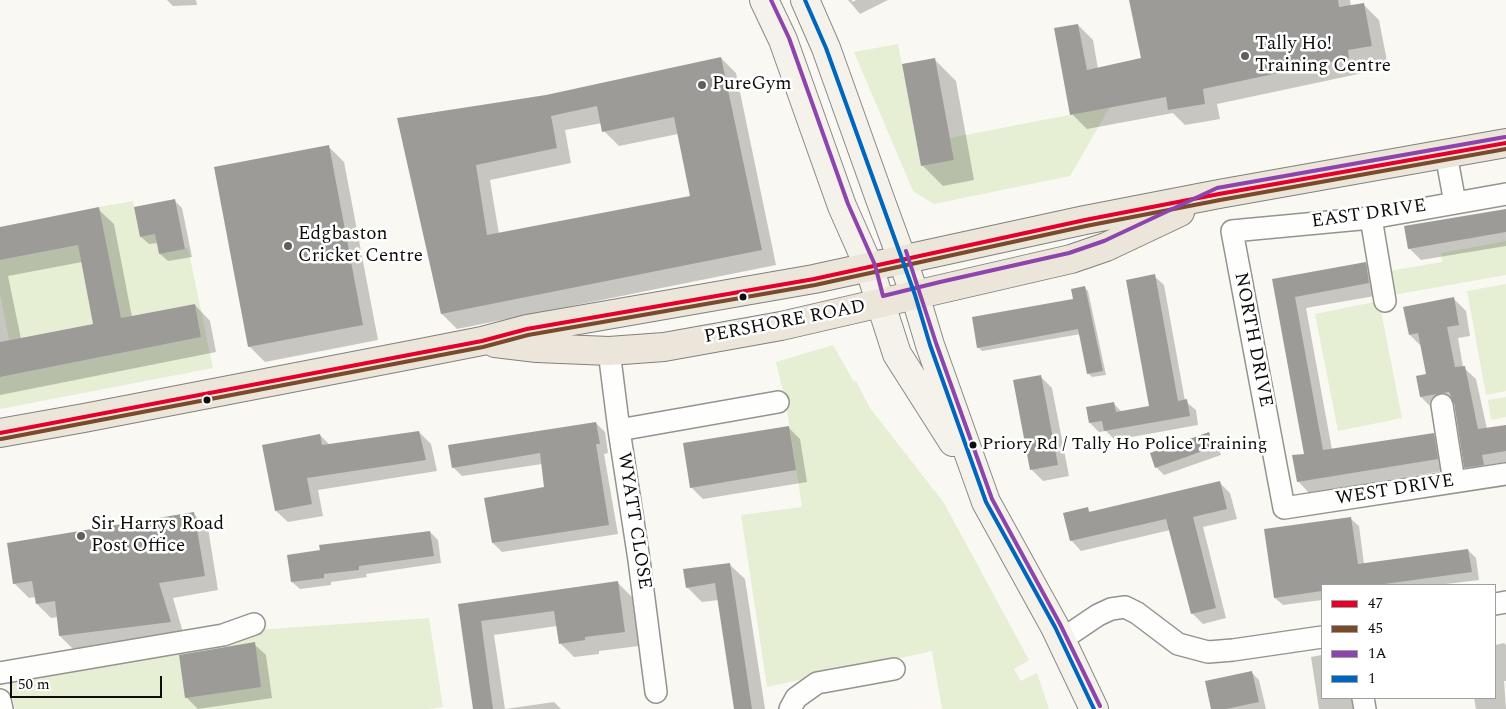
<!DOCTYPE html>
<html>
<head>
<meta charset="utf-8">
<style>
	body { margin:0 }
	#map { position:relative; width:1506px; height:709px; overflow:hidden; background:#faf8f2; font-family:Spectral,serif }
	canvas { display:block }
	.legend { position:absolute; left:1321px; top:584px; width:175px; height:115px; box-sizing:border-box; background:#fff; border:1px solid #9e9e9e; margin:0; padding:6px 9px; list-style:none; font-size:15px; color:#0d0d0d }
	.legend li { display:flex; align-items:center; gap:10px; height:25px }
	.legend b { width:25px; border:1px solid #9e9e9e }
	.scale { position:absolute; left:10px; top:676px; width:152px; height:22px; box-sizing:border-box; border:2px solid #0d0d0d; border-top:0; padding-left:6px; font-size:15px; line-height:18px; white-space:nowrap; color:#0d0d0d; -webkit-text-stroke:4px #fff; paint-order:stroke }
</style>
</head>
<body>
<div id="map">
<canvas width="1506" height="709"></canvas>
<ul class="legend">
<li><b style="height:6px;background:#e4002b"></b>47</li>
<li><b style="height:6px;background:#7a4b2a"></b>45</li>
<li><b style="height:6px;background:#8e44ad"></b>1A</li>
<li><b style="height:6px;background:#0065bd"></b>1</li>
</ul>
<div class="scale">50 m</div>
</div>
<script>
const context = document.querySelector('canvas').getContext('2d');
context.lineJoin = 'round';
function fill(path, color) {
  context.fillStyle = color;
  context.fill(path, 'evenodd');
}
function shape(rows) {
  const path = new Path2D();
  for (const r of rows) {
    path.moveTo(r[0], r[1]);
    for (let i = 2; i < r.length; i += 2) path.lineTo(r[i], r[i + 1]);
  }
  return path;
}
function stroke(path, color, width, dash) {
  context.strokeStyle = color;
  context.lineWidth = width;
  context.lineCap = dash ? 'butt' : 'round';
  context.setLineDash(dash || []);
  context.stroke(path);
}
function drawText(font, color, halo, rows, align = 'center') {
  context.font = font + ' Spectral,serif';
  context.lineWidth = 5;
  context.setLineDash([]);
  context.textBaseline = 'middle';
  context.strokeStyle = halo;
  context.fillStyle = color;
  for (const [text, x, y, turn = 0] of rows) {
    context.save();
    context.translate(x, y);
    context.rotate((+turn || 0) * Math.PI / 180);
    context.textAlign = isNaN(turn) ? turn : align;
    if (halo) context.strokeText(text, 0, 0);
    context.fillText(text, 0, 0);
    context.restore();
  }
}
fill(shape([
	[898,44,921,166,954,160,950,138,1110,107,1070,176,934,204,913,191,854,52],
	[133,201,140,237,155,234,159,254,188,248,213,368,0,409,0,377,201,337,195,304,121,318,99,207],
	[1506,241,1506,275,1393,295,1389,271,1442,262,1441,253],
	[78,245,93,324,9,340,0,293,0,260],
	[1506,284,1506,391,1486,395,1467,291],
	[1379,301,1402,418,1338,431,1315,314],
	[833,345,854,382,856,381,870,408,944,503,1029,660,1014,669,1021,681,1037,673,1049,709,942,709,932,651,767,687,741,515,802,507,786,404,776,362],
	[1506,397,1506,417,1491,420,1488,400],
	[429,618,443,707,428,709,15,709,7,672,255,630]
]), '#e6efd3');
fill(shape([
	[167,0,196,0,197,5,173,6],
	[848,0,852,0,852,2,856,0,888,0,860,14],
	[1146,0,1350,0,1351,7,1364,5,1379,20,1387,61,1362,65,1363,73,1217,104,1220,119,1185,125,1173,113,1087,129,1072,114,1078,25,1093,40,1098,69,1143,59],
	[721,58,736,73,776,265,457,329,442,314,399,119,547,96],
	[602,123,604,131,619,146,678,134,691,197,499,234,490,180,571,163,565,130],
	[935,60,956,81,974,180,943,186,922,165],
	[328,146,344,162,378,340,265,362,249,346],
	[175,201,182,208,192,257,168,261,160,254,158,243,149,244,141,237],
	[98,209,114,224,132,317,195,305,210,321,216,352,0,395,0,228],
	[82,262,95,325,21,339,8,276],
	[1506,210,1506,246,1421,260,1409,248],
	[1365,263,1377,275,1380,295,1306,308,1332,450,1433,434,1445,446,1449,470,1309,493,1298,481,1305,455,1273,280],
	[1154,276,1164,285,1185,401,1196,410,1198,425,1115,440,1106,431,1099,432,1090,423,1113,403,1122,412,1151,407],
	[1084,287,1088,291,1106,375,1092,377,1088,373,1081,334,982,351,978,347,1074,300],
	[1454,299,1466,311,1470,336,1458,338,1463,367,1476,379,1487,429,1506,426,1506,464,1477,479,1466,467,1456,404,1433,409,1421,397,1417,377,1428,375,1422,347,1410,335],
	[1040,376,1052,388,1069,476,1043,481,1031,469],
	[596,423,605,432,608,453,604,454,618,534,502,552,493,543,545,488,542,464,462,476,453,467],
	[789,428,800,439,807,482,703,499,691,487],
	[419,432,431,444,437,471,318,490,323,516,288,522,276,511,320,435,330,445],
	[1208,434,1216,442,1221,455,1164,475,1156,467],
	[1219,482,1230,493,1237,519,1203,527,1226,618,1203,624,1192,613,1170,530,1081,551,1071,540,1087,509,1091,513],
	[194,514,208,528,218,590,173,598,184,636,74,650,60,636,58,617,51,618,37,604,36,597,29,598,14,583],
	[1351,519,1359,526,1364,564,1468,550,1476,558,1479,580,1438,585,1322,585,1322,600,1283,605,1275,598],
	[430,532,438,540,441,563,366,574,367,577,331,582,331,585,300,589,292,582],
	[729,564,745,579,765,709,736,709,719,600,702,602,687,587],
	[618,583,632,597,639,646,599,651,599,654,574,657,560,643,557,626,494,635,505,709,554,702,561,709,474,709,459,605],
	[1504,643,1506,645,1506,681,1504,681,1506,709,1476,709,1474,698,1495,698,1495,645],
	[254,644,266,655,272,698,198,709,186,697],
	[1322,655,1322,698,1355,698,1357,709,1319,709,1311,657],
	[1251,672,1259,680,1266,709,1213,709]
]), '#0003');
fill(shape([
	[1129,0,1338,0,1339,7,1364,3,1372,46,1348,50,1349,58,1203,89,1205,104,1168,110,1166,97,1070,115,1054,28,1078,24,1087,70,1141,58],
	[721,57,762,250,441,314,397,118,546,95],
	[597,106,602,132,674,117,690,196,487,235,476,165,557,148,551,116],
	[935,58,954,160,921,166,902,64],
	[329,145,363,325,248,347,214,167],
	[175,199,185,249,159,254,155,234,140,237,134,207],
	[99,207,121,318,195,304,201,337,0,377,0,342,93,324,78,245,0,260,0,227],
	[1506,209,1506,232,1408,249,1404,226],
	[1366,262,1369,283,1295,297,1323,450,1434,433,1438,459,1297,482,1292,455,1304,454,1272,279],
	[1155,274,1178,401,1187,399,1190,416,1104,431,1102,421,1089,423,1086,407,1114,402,1116,412,1149,406,1126,280],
	[1085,286,1103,371,1087,374,1078,329,977,348,972,317,1073,299,1071,289],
	[1454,297,1459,325,1447,327,1455,367,1465,366,1478,429,1506,425,1506,451,1482,455,1484,465,1464,468,1454,403,1449,392,1420,397,1416,376,1426,374,1418,333,1409,335,1403,307],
	[1041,375,1058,465,1030,470,1013,380],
	[596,422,600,444,596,444,609,525,492,543,484,498,544,487,540,453,452,468,448,445],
	[789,426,796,470,690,488,683,443],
	[419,431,426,460,307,478,312,504,275,511,262,445,320,434,322,445],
	[1209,432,1214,447,1155,468,1150,453],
	[1220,481,1227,509,1193,517,1216,608,1191,614,1166,519,1070,541,1063,513,1088,507,1089,512],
	[194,512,205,576,159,583,171,622,59,636,55,601,36,604,32,581,13,584,7,543],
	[1351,517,1358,564,1468,549,1472,572,1377,585,1322,585,1322,591,1274,598,1264,529],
	[430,531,434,556,359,566,359,570,324,574,324,578,291,582,287,555,320,550,319,545],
	[730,563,752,709,734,709,715,583,686,588,683,569],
	[618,581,625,632,585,637,585,640,559,644,554,611,481,621,493,709,473,709,458,604],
	[255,642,261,687,185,698,179,655],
	[1252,671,1259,702,1226,709,1211,709,1205,681]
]), '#9d9b98');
const minor = shape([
	[1446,154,1455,203],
	[1506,194,1371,218,1232,231,1284,508,1506,474],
	[1371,218,1385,301],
	[609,351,619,430,639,560,656,692],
	[1442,405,1454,482],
	[619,430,778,402],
	[1495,604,1506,602],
	[1061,640,1098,615,1111,609,1125,607,1137,613,1178,644,1208,652,1233,650,1322,637],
	[0,673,223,635,254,624],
	[1363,698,1365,709],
	[0,700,2,709],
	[790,709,796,698,817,683,894,669]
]);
const secondary = shape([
	[764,0,783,40,842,206,869,267,897,354,953,442],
	[805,0,826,48,880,199,915,295,930,345,986,502,1055,627,1094,709]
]);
const primary = shape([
	[495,343,537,348,609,351,664,347,781,326,1071,259,1106,247,1180,212],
	[0,433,84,418,426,352,482,341,527,329,814,279,1085,220,1219,194,1506,143]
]);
stroke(minor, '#949390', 24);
stroke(secondary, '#8a8987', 30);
stroke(primary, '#81807d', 30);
stroke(minor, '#fefefd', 21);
stroke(secondary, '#f4f2ea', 28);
stroke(primary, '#ebe5da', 28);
stroke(shape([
	[0,433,482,341,527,329,814,279,1085,220,1219,194,1506,143]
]), '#e4002b', 4);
stroke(shape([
	[1,439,483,347,528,335,815,285,1086,226,1220,200,1506,149]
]), '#7a4b2a', 4);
stroke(shape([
	[771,0,789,38,848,204,875,265,883,296,940,282,1069,253,1104,241,1217,188,1505,137],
	[906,251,936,343,992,499,1060,624,1100,706]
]), '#8e44ad', 4);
stroke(shape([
	[805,0,826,48,915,295,930,345,986,502,1055,627,1094,709]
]), '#0065bd', 4);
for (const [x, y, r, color] of [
	[1245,56,5,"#605f5d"],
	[702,85,5,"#605f5d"],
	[288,246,5,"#605f5d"],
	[743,297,4.5,"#0d0d0d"],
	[207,400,4.5,"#0d0d0d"],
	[973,445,4.5,"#0d0d0d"],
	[81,536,5,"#605f5d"]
]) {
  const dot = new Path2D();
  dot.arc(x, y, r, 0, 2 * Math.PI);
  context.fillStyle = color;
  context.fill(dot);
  stroke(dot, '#fff', 2);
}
drawText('18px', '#0d0d0d', '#fff', [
	["Priory Rd / Tally Ho Police Training",982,445]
], 'left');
drawText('19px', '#0d0d0d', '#fff', [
	["Tally Ho!",1255,45],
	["Training Centre",1255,67],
	["PureGym",712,85],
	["Edgbaston",298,235],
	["Cricket Centre",298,257],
	["Sir Harrys Road",91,525],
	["Post Office",91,547]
], 'left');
drawText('19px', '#0d0d0d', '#fff', [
	["EAST DRIVE",1369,215,-8],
	["PERSHORE ROAD",785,323,-11],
	["NORTH DRIVE",1252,340,79],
	["WEST DRIVE",1395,491,-9],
	["WYATT CLOSE",633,521,81]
]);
</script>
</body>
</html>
